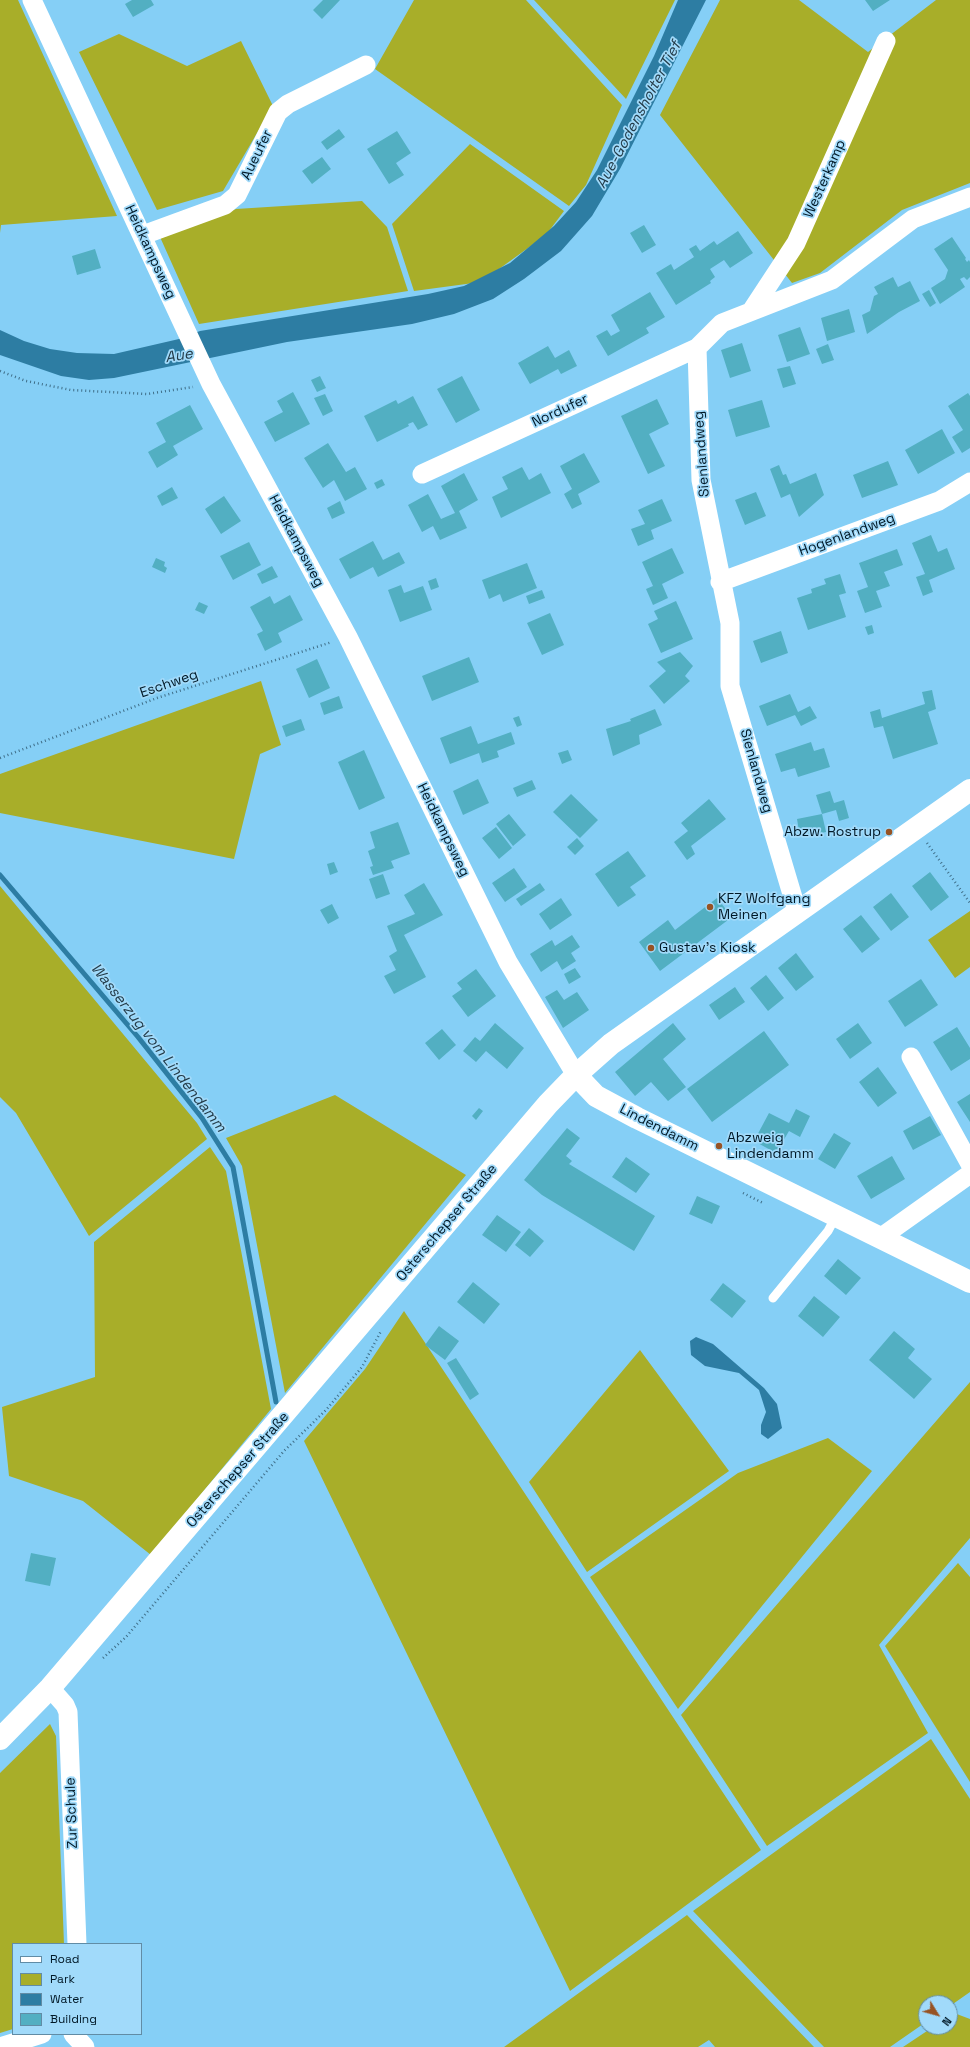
<!DOCTYPE html>
<html>
<head>
<meta charset="utf-8">
<style>
	body { margin:0 }
	#map { position:relative; width:970px; height:2047px; overflow:hidden; background:#85cff6; font-family:"Space Grotesk",sans-serif }
	canvas { display:block }
	.legend { position:absolute; left:12px; top:1943px; width:130px; height:92px; box-sizing:border-box; background:#a1dafa; border:1px solid #618ca5; margin:0; padding:5px 7px; list-style:none; font-size:12px; color:#001826 }
	.legend li { display:flex; align-items:center; gap:8px; height:20px }
	.legend b { width:20px; border:1px solid #618ca5 }
	.north { position:absolute; left:918px; top:1995px; width:40px; height:40px; box-sizing:border-box; background:#a1dafa; border:1px solid #618ca5; border-radius:50%; rotate:127deg; font-size:11px; font-weight:700; line-height:16px; text-align:center; color:#001826 }
	.north::after { content:''; display:block; margin:auto; width:14px; height:18px; background:#975324; clip-path:polygon(50% 0,100% 100%,50% 72%,0 100%) }
</style>
</head>
<body>
<div id="map">
<canvas width="970" height="2047"></canvas>
<ul class="legend">
<li><b style="height:5px;background:#fff"></b>Road</li>
<li><b style="height:11px;background:#a8ae29"></b>Park</li>
<li><b style="height:11px;background:#2d7da3"></b>Water</li>
<li><b style="height:11px;background:#52afc2"></b>Building</li>
</ul>
<div class="north">N</div>
</div>
<script>
const context = document.querySelector('canvas').getContext('2d');
context.lineJoin = 'round';
function fill(path, color) {
  context.fillStyle = color;
  context.fill(path, 'evenodd');
}
function shape(rows) {
  const path = new Path2D();
  for (const r of rows) {
    path.moveTo(r[0], r[1]);
    for (let i = 2; i < r.length; i += 2) path.lineTo(r[i], r[i + 1]);
  }
  return path;
}
function stroke(path, color, width, dash) {
  context.strokeStyle = color;
  context.lineWidth = width;
  context.lineCap = dash ? 'butt' : 'round';
  context.setLineDash(dash || []);
  context.stroke(path);
}
function drawText(font, color, halo, rows, align = 'center') {
  context.font = font + ' "Space Grotesk",sans-serif';
  context.lineWidth = 3.5;
  context.setLineDash([]);
  context.textBaseline = 'middle';
  context.strokeStyle = halo;
  context.fillStyle = color;
  for (const [text, x, y, turn = 0] of rows) {
    context.save();
    context.translate(x, y);
    context.rotate((+turn || 0) * Math.PI / 180);
    context.textAlign = isNaN(turn) ? turn : align;
    if (halo) context.strokeText(text, 0, 0);
    context.fillText(text, 0, 0);
    context.restore();
  }
}
fill(shape([
	[0,0,18,0,117,216,1,225,0,233],
	[414,0,526,0,622,105,586,185,569,206,375,69],
	[534,0,675,0,626,99],
	[720,0,799,0,868,52,936,0,970,0,970,183,902,210,820,273,792,283,660,115],
	[119,34,187,66,241,41,273,106,223,191,157,210,79,52],
	[470,144,564,211,546,235,481,282,414,291,392,224],
	[362,201,387,227,408,291,199,324,160,237,236,209],
	[261,681,281,745,260,754,234,859,0,813,0,774],
	[0,886,197,1123,207,1139,89,1236,16,1113,0,1097],
	[970,911,970,967,955,978,928,940],
	[335,1095,466,1175,285,1393,242,1166,226,1138],
	[210,1147,226,1171,271,1409,151,1555,83,1501,9,1476,2,1407,95,1377,94,1242],
	[404,1311,761,1850,570,1991,304,1441,365,1369],
	[640,1350,729,1471,587,1572,529,1482],
	[970,1382,970,1538,879,1645,928,1733,767,1846,681,1715],
	[828,1438,872,1471,678,1709,590,1577,738,1473],
	[958,1563,970,1577,970,1782,885,1646],
	[50,1724,56,1736,64,1944,13,1944,13,2029,0,2033,0,1773],
	[931,1739,970,1799,970,1992,950,2006,950,2003,926,2003,926,2022,890,2047,824,2047,693,1911],
	[687,1915,814,2047,715,2047,709,2040,698,2047,504,2047],
	[954,2013,970,2019,970,2047,903,2047,933,2027,950,2027,950,2015]
]), '#a8ae29');
fill(shape([
	[678,0,706,0,620,169,592,216,561,251,524,279,493,299,454,314,412,324,287,342,114,378,89,380,61,376,0,355,0,330,24,341,50,349,77,353,114,354,179,339,200,331,428,294,464,286,510,263,554,226,576,202,597,170,654,56],
	[696,1337,713,1344,764,1388,777,1404,782,1428,768,1439,761,1434,761,1425,766,1412,759,1390,739,1373,705,1366,691,1355,690,1341]
]), '#2d7da3');
stroke(shape([
	[0,875,138,1037,202,1118,233,1167,276,1402]
]), '#2d7da3', 5);
fill(shape([
	[132,0,151,0,154,5,133,17,125,4],
	[323,0,340,0,322,19,313,10],
	[865,0,890,0,873,11],
	[339,129,345,137,327,150,321,142],
	[397,131,411,153,396,163,404,175,389,184,367,149],
	[322,157,331,169,312,184,302,171],
	[644,225,656,245,642,253,630,233],
	[738,231,753,253,730,268,724,260,710,269,715,277,710,281,711,283,676,305,656,273,671,264,674,270,694,257,689,249,696,245,700,251,714,241,717,245],
	[952,237,966,258,965,259,967,262,969,260,970,262,970,277,967,280,964,277,960,279,965,287,940,304,931,288,945,279,948,270,934,249],
	[95,249,101,268,77,275,72,256],
	[893,277,898,287,910,281,920,301,899,312,867,334,862,315,870,311,874,296,878,294,874,287],
	[929,290,936,303,930,307,922,294],
	[650,292,665,317,646,328,649,333,608,356,596,336,607,330,611,336,620,331,611,315],
	[849,309,855,332,827,341,821,318],
	[800,327,810,354,787,362,778,335],
	[742,343,751,371,730,378,721,350],
	[828,344,834,360,822,364,816,349],
	[548,346,555,358,569,350,577,366,561,374,558,369,530,384,518,363],
	[790,366,796,384,783,388,777,369],
	[320,376,326,388,317,392,311,380],
	[462,376,480,410,456,423,437,389],
	[293,392,310,424,275,442,264,422,283,412,277,401],
	[968,393,970,396,970,448,962,453,952,437,963,430,948,406],
	[325,394,333,411,323,416,314,398],
	[413,396,428,425,418,430,413,422,408,424,409,426,377,442,364,416,396,400,398,404],
	[657,399,669,424,649,434,665,466,648,474,621,416],
	[762,400,770,427,736,437,728,410],
	[190,405,203,429,173,446,178,455,157,468,148,452,166,442,156,423],
	[942,429,955,453,918,474,905,450],
	[328,443,346,472,355,467,367,489,345,501,334,480,323,488,304,458],
	[584,453,600,482,578,494,582,504,572,509,564,494,572,489,560,466],
	[888,461,898,485,862,498,853,475],
	[779,465,783,475,786,474,790,484,816,473,824,495,799,517,790,494,781,498,770,469],
	[522,467,529,480,541,473,551,493,501,518,492,497,508,489,502,477],
	[464,473,478,500,459,511,467,528,440,540,433,526,422,532,408,505,428,494,441,519,455,513,441,486],
	[382,479,385,485,377,489,374,483],
	[172,487,178,498,162,506,157,496],
	[756,492,766,516,745,525,735,500],
	[224,496,241,521,221,534,205,509],
	[662,499,672,521,651,530,654,539,638,546,631,529,645,524,638,510],
	[340,501,345,513,332,519,327,508],
	[931,535,938,552,947,548,955,569,929,580,933,592,923,596,916,577,925,574,912,543],
	[373,541,383,560,399,552,405,563,378,577,373,567,350,579,339,559],
	[249,542,261,565,233,580,220,556],
	[672,548,684,573,662,584,668,598,653,605,646,589,653,586,642,562],
	[897,549,903,565,884,572,890,586,876,591,882,607,865,613,857,591,868,587,859,563],
	[156,558,165,562,164,566,167,568,165,573,152,567],
	[527,563,537,588,503,602,500,594,489,599,482,580],
	[272,566,278,577,262,584,257,574],
	[840,574,846,593,839,595,846,617,808,630,797,598,812,593,811,589,826,584,824,579],
	[436,578,439,587,431,590,428,581],
	[401,585,404,593,423,586,432,610,400,622,388,590],
	[542,590,545,598,529,604,526,596],
	[290,595,303,620,278,633,282,642,265,651,257,634,263,631,250,607,270,596,274,604],
	[676,601,693,639,661,653,648,624,658,619,654,611],
	[199,602,208,606,204,614,195,610],
	[550,613,564,645,542,655,527,623],
	[872,625,874,633,868,635,865,627],
	[781,631,788,653,761,663,753,641],
	[680,652,693,666,685,676,690,681,664,704,649,686,666,671,657,662],
	[469,657,479,682,432,701,422,676],
	[317,659,330,688,309,698,296,669],
	[932,690,936,709,928,712,938,744,893,759,883,726,874,728,870,712,880,709,882,718,925,704,922,692],
	[790,694,798,712,810,706,817,718,801,726,795,715,767,726,759,706],
	[339,696,343,708,324,715,320,703],
	[655,709,662,725,639,735,640,744,613,756,606,729,631,721,630,719],
	[519,716,522,725,517,727,513,718],
	[301,719,305,730,286,737,282,726],
	[471,726,478,744,511,732,515,744,497,751,499,757,482,763,479,753,450,764,440,738],
	[811,742,814,751,824,748,830,767,798,777,795,768,781,772,775,754],
	[364,750,385,798,359,810,338,762],
	[568,750,572,760,562,764,558,753],
	[478,779,489,803,463,815,453,791],
	[532,780,536,789,517,797,513,788],
	[830,791,834,803,844,800,849,818,839,821,836,810,822,814,816,795],
	[571,794,598,820,580,838,553,812],
	[709,799,726,819,691,846,695,854,687,860,674,842,688,831,681,823],
	[509,814,526,835,513,846,496,824],
	[822,814,826,832,800,837,797,819],
	[398,822,410,854,391,861,394,868,373,875,370,867,373,866,368,851,375,848,370,832],
	[496,827,512,848,499,859,482,838],
	[577,838,584,846,575,855,567,847],
	[628,851,646,876,630,887,636,895,618,907,595,874],
	[334,862,338,872,330,875,327,864],
	[514,868,527,887,505,902,492,883],
	[930,872,949,897,931,911,912,886],
	[383,874,390,894,376,899,369,879],
	[424,883,443,915,404,935,426,977,394,994,384,976,396,970,389,956,397,951,387,926,415,914,404,895],
	[540,883,545,890,521,906,516,899],
	[891,893,909,917,891,931,873,907],
	[561,898,572,915,550,930,539,914],
	[717,898,732,917,660,971,639,942,668,920,675,930],
	[332,904,339,918,328,924,320,910],
	[861,915,880,939,862,953,843,929],
	[572,935,580,947,571,953,576,961,562,970,557,961,541,972,530,954,552,940,555,946],
	[796,953,814,977,796,991,778,968],
	[575,968,581,977,569,984,564,974],
	[476,969,496,996,468,1017,452,996,462,989,457,983],
	[766,975,784,998,768,1011,750,988],
	[921,979,938,1005,905,1027,888,1001],
	[735,987,745,1002,719,1020,709,1005],
	[557,990,564,1000,577,992,589,1010,563,1028,545,997],
	[495,1023,524,1048,507,1069,486,1051,476,1062,463,1051,475,1037,480,1041],
	[673,1023,686,1039,663,1059,686,1087,668,1101,651,1082,635,1096,615,1072],
	[858,1023,872,1043,850,1059,836,1039],
	[957,1027,970,1048,970,1059,951,1071,933,1042],
	[442,1029,456,1045,439,1060,425,1043],
	[764,1031,789,1065,712,1122,687,1089],
	[878,1067,897,1093,878,1107,859,1082],
	[970,1094,970,1122,957,1102],
	[479,1108,483,1111,476,1120,472,1116],
	[796,1109,810,1116,800,1137,789,1131,776,1153,754,1141,769,1113,789,1123],
	[930,1116,941,1135,913,1150,903,1131],
	[567,1128,580,1138,566,1156,572,1161,569,1164,655,1216,634,1251,542,1195,524,1180],
	[834,1133,851,1143,835,1169,818,1159],
	[892,1156,905,1179,871,1199,857,1176],
	[626,1157,650,1174,636,1193,612,1177],
	[697,1196,720,1206,712,1224,689,1214],
	[497,1215,521,1232,506,1252,482,1235],
	[529,1228,544,1241,530,1257,515,1245],
	[838,1259,861,1278,846,1295,824,1276],
	[473,1282,500,1304,484,1324,457,1302],
	[723,1283,746,1301,732,1318,710,1300],
	[814,1296,840,1317,823,1337,798,1316],
	[439,1326,459,1341,445,1360,425,1345],
	[894,1331,915,1349,908,1358,932,1379,914,1399,869,1360],
	[456,1358,479,1394,470,1400,447,1363],
	[31,1553,56,1558,50,1586,25,1581]
]), '#52afc2');
stroke(shape([
	[0,371,26,381,71,390,147,394,193,387],
	[0,758,157,698,332,642],
	[927,843,970,903],
	[743,1193,763,1203],
	[103,1658,126,1637,284,1451,326,1410,362,1367,381,1331]
]), '#3f6e88', 2.5, [1, 3]);
stroke(shape([
	[773,1298,828,1231,836,1216]
]), '#fff', 9);
stroke(shape([
	[32,0,211,384,348,637,508,962,576,1075],
	[143,235,225,205,237,195,278,112,288,104,366,65],
	[752,310,796,243,886,41],
	[422,474,697,348],
	[720,582,939,501,970,482],
	[797,911,730,686,730,623,701,480,697,348,722,323,832,280,913,219,970,197],
	[911,1057,970,1164],
	[880,1238,970,1174],
	[50,1688,65,1705,68,1712,77,1944],
	[73,2034,85,2047],
	[0,2047,42,2034]
]), '#fff', 19);
stroke(shape([
	[576,1075,596,1096,637,1118,970,1282],
	[0,1739,50,1688,548,1104,576,1075,611,1044,970,790]
]), '#fff', 22);
for (const [x, y, r, color] of [
	[889,832,4,"#975324"],
	[710,907,4,"#975324"],
	[651,948,4,"#975324"],
	[719,1146,4,"#975324"]
]) {
  const dot = new Path2D();
  dot.arc(x, y, r, 0, 2 * Math.PI);
  context.fillStyle = color;
  context.fill(dot);
  stroke(dot, '#a1dafa', 1.5);
}
drawText('14px', '#001826', '#a1dafa', [
	["Aueufer",257,155,-64],
	["Westerkamp",825,179,-66],
	["Heidkampsweg",150,252,65],
	["Nordufer",560,411,-25],
	["Sienlandweg",702,454,-94],
	["Hogenlandweg",847,535,-20],
	["Heidkampsweg",296,541,62],
	["Eschweg",169,684,-19],
	["Sienlandweg",756,771,74],
	["Heidkampsweg",443,830,64],
	["Lindendamm",659,1128,27],
	["Osterschepser Straße",447,1223,-50],
	["Osterschepser Straße",238,1470,-49],
	["Zur Schule",72,1813,-92]
]);
drawText('14px', '#001826', '#a1dafa', [
	["Abzw. Rostrup",881,832,"right"],
	["KFZ Wolfgang",718,899],
	["Meinen",718,915],
	["Gustav's Kiosk",659,948],
	["Abzweig",727,1138],
	["Lindendamm",727,1154]
], 'left');
drawText('italic 15px', '#233b48', '#a1dafa', [
	["Aue-Godensholter Tief",639,115,-62],
	["Aue",179,356,-9],
	["Wasserzug vom Lindendamm",158,1048,52]
]);
</script>
</body>
</html>
